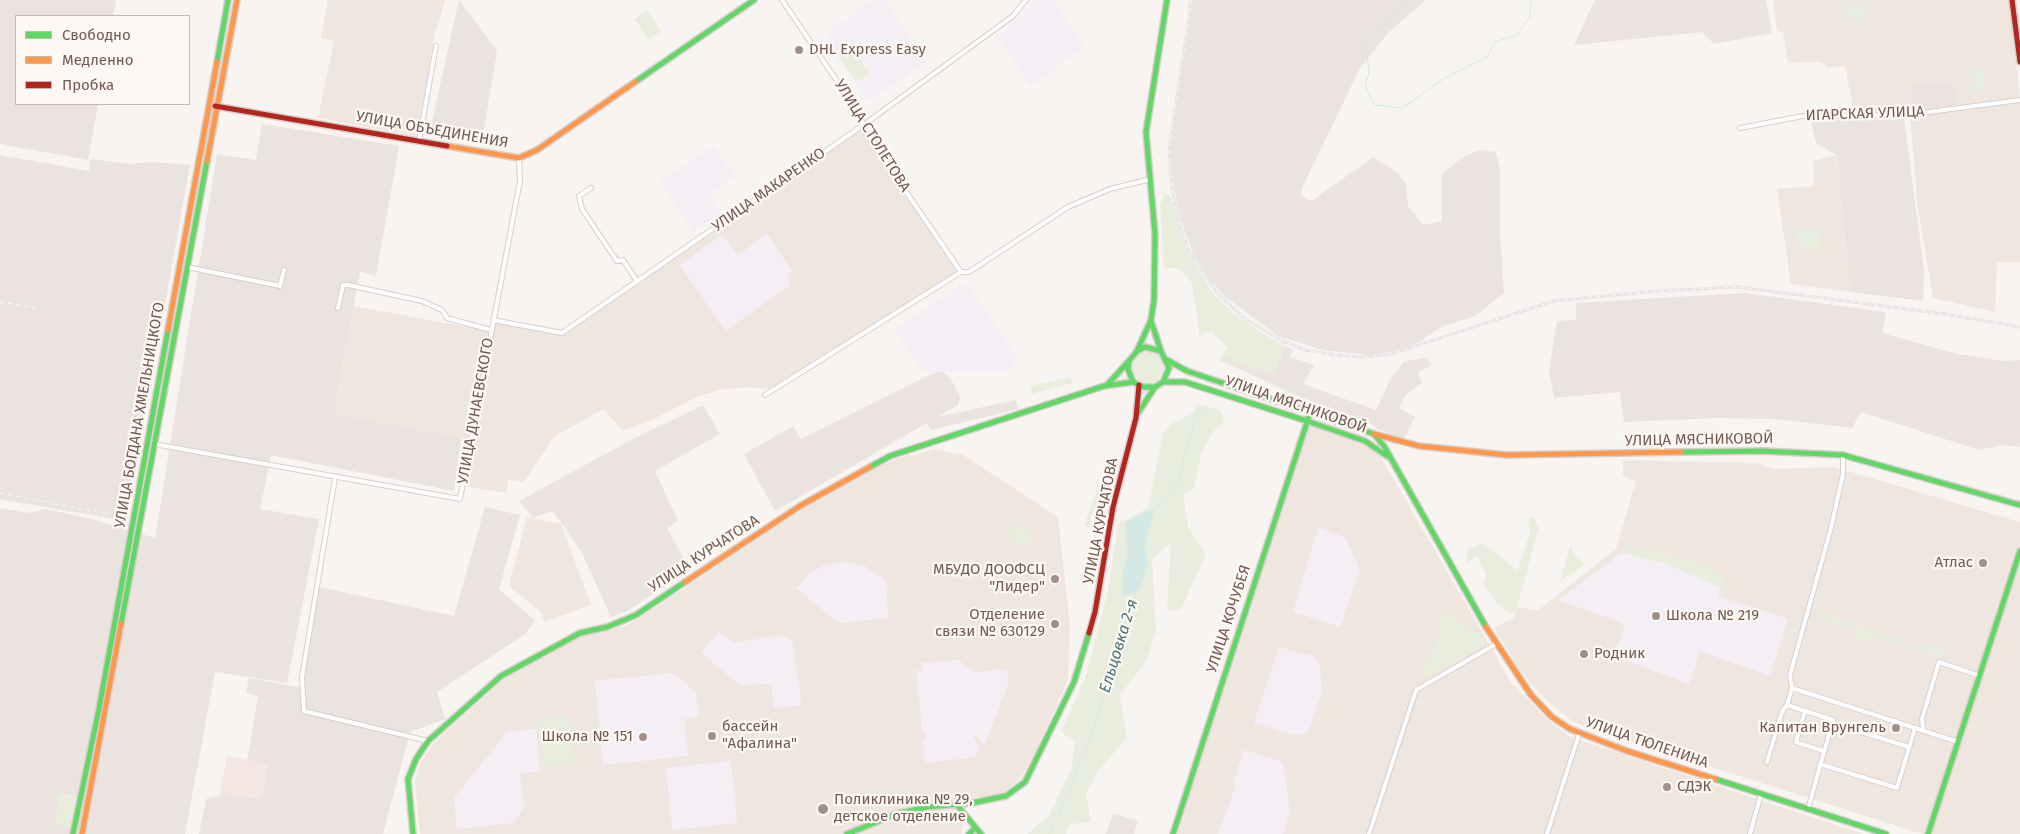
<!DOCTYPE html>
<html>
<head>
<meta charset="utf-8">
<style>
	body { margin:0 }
	#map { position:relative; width:2020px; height:834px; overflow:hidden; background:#f8f4f1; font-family:"Fira Sans",sans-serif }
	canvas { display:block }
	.legend { position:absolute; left:15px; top:15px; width:175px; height:90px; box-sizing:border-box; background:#fdf8f4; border:1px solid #c6b8b3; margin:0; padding:6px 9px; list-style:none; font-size:15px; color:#745952 }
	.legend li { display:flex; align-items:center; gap:10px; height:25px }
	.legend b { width:25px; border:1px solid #c6b8b3 }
</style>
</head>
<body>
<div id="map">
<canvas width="2020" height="834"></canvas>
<ul class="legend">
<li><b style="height:6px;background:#63d668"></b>Свободно</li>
<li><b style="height:6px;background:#ff974d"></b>Медленно</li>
<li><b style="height:6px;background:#b3261e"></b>Пробка</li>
</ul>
</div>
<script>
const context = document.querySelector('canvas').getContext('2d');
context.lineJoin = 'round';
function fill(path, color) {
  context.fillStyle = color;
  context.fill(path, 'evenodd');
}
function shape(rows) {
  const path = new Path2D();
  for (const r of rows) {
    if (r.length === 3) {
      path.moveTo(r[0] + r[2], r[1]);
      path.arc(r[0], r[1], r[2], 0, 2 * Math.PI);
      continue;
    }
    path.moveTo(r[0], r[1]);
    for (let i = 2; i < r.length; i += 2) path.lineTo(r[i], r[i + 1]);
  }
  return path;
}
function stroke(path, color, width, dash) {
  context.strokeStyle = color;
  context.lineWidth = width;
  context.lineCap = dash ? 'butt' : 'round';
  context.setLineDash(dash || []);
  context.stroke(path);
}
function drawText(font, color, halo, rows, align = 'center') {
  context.font = font + ' "Fira Sans",sans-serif';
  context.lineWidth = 4.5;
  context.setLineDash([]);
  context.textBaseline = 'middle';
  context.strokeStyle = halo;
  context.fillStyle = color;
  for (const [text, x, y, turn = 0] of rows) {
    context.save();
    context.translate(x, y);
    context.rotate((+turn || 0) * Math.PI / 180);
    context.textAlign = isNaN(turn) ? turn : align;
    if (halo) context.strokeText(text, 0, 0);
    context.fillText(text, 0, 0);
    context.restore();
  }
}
fill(shape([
	[328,0,445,0,435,34,417,136,318,118,334,41,321,38],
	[1773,0,2009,0,2020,98,1957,105,1954,82,1912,85,1910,91,1912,111,1854,112,1845,66,1828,68,1821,62,1788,63,1783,32,1777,31],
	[2020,98,2020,262,1997,262,1995,312,1933,298,1918,209,1910,116],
	[857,130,862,131,948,254,956,269,955,274,771,389,746,387,719,390,697,397,656,418,623,431,603,409,554,437,524,482,508,480,506,493,464,486,494,324,497,323,560,335],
	[1837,155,1850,292,1791,284,1777,189,1814,186,1813,161],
	[354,306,489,331,469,440,334,413],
	[1307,425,1376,449,1512,684,1545,717,1570,737,1863,834,1175,834],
	[934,449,963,455,1058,517,1070,625,1068,680,1034,755,1020,779,1004,792,992,797,975,797,956,804,956,814,962,823,962,834,420,834,415,782,420,763,435,742,503,680,552,651,581,637,625,626,638,619,802,510,879,466,907,455,912,456],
	[1623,460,1756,463,1773,469,1834,467,2020,522,2020,834,1922,834,1589,728,1572,721,1545,699,1521,672,1494,628,1514,618,1518,607,1537,611,1616,549,1636,481,1623,476],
	[527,517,561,524,591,605,544,622,541,612,511,588,510,582]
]), '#f0e6e0');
fill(shape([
	[227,756,268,764,262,795,256,798,219,796]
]), '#f4e6e3');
fill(shape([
	[0,0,116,0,113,16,16,16,16,104,98,104,88,160,0,144],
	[459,0,497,51,482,141,430,131],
	[1192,0,1426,0,1387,34,1360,68,1302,188,1301,195,1308,200,1313,200,1373,157,1397,172,1406,184,1408,206,1423,225,1442,221,1442,174,1460,159,1479,150,1496,152,1500,171,1500,232,1504,293,1475,316,1441,327,1417,343,1398,351,1369,355,1323,350,1278,336,1223,295,1211,281,1193,253,1180,218,1174,187,1170,149],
	[1595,0,1766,0,1772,33,1714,44,1702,32,1574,45],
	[1954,82,1957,105,1912,111,1910,91,1911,85],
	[1904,119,1924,270,1923,301,1850,292,1837,155,1816,143,1811,121],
	[262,124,399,146,376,276,360,272,334,413,461,438,454,491,271,455,260,509,319,519,287,683,215,672,185,834,0,834,0,508,29,513,46,509,91,519,155,538,217,154,256,160],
	[0,155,89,171,91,159,129,164,152,162,190,165,126,521,0,499],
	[1744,293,1886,312,1882,333,1957,354,2004,361,2020,360,2020,447,2003,445,1979,450,1861,412,1852,428,1776,419,1717,418,1624,422,1620,392,1554,398,1549,370,1557,321,1576,320,1576,303],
	[1285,346,1293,350,1290,357,1314,365,1303,384,1376,410,1391,378,1404,362,1426,357,1432,365,1418,372,1422,383,1406,394,1399,408,1415,417,1404,439,1379,430,1369,422,1295,395,1220,360,1222,356,1273,375],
	[940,370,951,379,960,397,958,405,937,417,1016,400,1018,409,931,430,927,423,775,511,744,454,793,426,801,439],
	[703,405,720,434,655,471,678,521,667,528,690,570,627,611,611,617,582,553,553,511,533,518,519,501,633,439],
	[485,507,520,515,499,589,535,621,525,634,437,692,445,719,410,732,383,834,199,834,206,799,224,795,256,798,262,795,268,765,247,760,258,696,246,693,249,678,303,688,319,587,454,616],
	[1113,814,1138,820,1134,834,1106,834]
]), '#eae3e0');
fill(shape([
	[874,0,884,0,926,62,869,101,826,42,831,29],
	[1035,0,1053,0,1085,48,1030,86,999,38],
	[714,146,735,176,709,195,721,213,693,232,660,182],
	[767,234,792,271,786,275,791,285,725,331,680,265,722,235,738,255],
	[966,283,1017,357,1013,367,1001,372,924,372,895,329],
	[1318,528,1345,537,1360,570,1340,627,1293,612],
	[1621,553,1664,563,1721,587,1718,596,1788,619,1770,676,1700,651,1689,684,1614,656,1625,624,1558,600],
	[838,562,853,563,867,567,886,581,888,618,838,623,796,588,810,573,823,566],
	[719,631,733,643,782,635,792,640,802,705,774,708,771,683,741,686,701,653],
	[1279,647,1315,657,1320,667,1322,692,1308,733,1293,735,1254,723],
	[958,660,976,672,1006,669,1009,681,985,744,983,745,979,738,973,736,979,748,976,757,925,763,923,741,926,736,922,730,916,671,923,670,922,663],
	[673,673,696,692,699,717,684,719,688,756,603,765,595,681],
	[536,729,540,771,520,774,524,808,513,823,457,829,454,798,507,732],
	[1244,750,1283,762,1290,811,1283,834,1218,834,1236,785,1233,783],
	[731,761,737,823,672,830,666,768]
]), '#f4eef5');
fill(shape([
	[1865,1,1867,11,1862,16,1860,22,1850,19,1840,8,1843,4,1847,9,1853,5,1862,7],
	[647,10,661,31,648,40,635,19],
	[848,48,853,49,868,71,867,75,859,80,854,79,840,58,841,54],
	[1984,67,1987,91,1972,93,1971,88,1975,82,1970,72,1973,68],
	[1165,193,1170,196,1183,243,1211,291,1233,313,1260,332,1285,346,1273,375,1222,356,1227,348,1212,332,1205,332,1200,338,1192,283,1179,269,1164,268,1160,205],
	[1818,225,1821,250,1798,247,1795,231],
	[1148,367,16],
	[1070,377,1073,383,1031,394,1030,386],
	[1196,404,1220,410,1224,422,1213,432,1201,454,1194,489,1183,494,1188,527,1206,554,1181,609,1167,611,1171,543,1152,559,1156,632,1145,663,1120,695,1127,738,1097,772,1086,795,1091,822,1070,824,1066,834,1027,834,1049,816,1071,769,1075,741,1061,732,1086,676,1108,591,1118,524,1148,508,1163,433,1173,423,1194,413],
	[1107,462,1104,495,1091,515,1090,524,1094,528,1084,526],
	[1533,516,1539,527,1516,611,1512,614,1496,603,1483,583,1487,576,1477,556,1466,564,1468,549,1483,543,1518,571,1530,532,1528,521],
	[1015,523,1030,532,1031,542,1024,546,1016,545,1008,536],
	[1570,546,1576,557,1585,565,1560,581],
	[1624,546,1668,554,1721,572,1725,579,1723,588,1664,563,1621,553],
	[1819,612,1922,647,1923,643,1946,650,1943,659,1871,636,1869,643,1855,638,1857,631,1816,618],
	[1442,614,1450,614,1469,630,1482,634,1485,639,1484,646,1425,679,1422,672,1427,667,1440,630,1437,627],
	[569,714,574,763,543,766,538,718],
	[61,793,77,795,71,828,61,826,56,821,58,797]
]), '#e9eddd');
fill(shape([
	[1155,509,1147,535,1145,545,1148,564,1143,580,1137,592,1128,595,1122,594,1122,576,1127,554,1125,523,1142,513]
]), '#d4e8e6');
stroke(shape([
	[1406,0,1365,39,1369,73,1365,86,1375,105,1402,108,1445,78,1487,57,1495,42,1517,35,1530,16,1531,0],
	[1155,509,1178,482,1194,421,1203,408],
	[1049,834,1062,808,1094,728,1136,591]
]), '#d4e8e6', 1);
const street = shape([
	[782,0,860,115,865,132,961,272],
	[1740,128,1803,116,1906,115,2020,100],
	[419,141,436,46],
	[591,188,579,196,582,209,617,261,623,260,637,281],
	[187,267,280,286,284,270],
	[338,308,343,285,348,285,422,301,442,310,447,318,491,330],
	[493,320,562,333,862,126,1013,16,1026,0],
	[765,395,961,272,969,272,1068,207,1110,189,1151,179],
	[154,444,460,499,520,181,519,158],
	[335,478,302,677,304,711,428,741],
	[1792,688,1958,742],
	[1805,711,1796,742,1823,751],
	[1832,723,1909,747],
	[1923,728,1922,719,1939,662,1980,676],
	[1767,762,1782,712,1787,705],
	[1820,764,1897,788,1915,728],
	[1808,809,1833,720,1787,705,1792,688,1790,675,1831,528,1843,474,1843,455],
	[1369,834,1416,690,1496,644],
	[1547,834,1579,734],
	[1750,834,1761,794]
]);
const fast = shape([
	[217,62,228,0],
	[635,82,754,0],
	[1151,321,1161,351],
	[1137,351,1145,347,1161,351,1169,368,1163,382,1155,387,1143,387,1133,382,1128,369,1129,361,1137,351,1151,320,1154,300,1155,234,1146,132,1167,0],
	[1167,360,1187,371,1374,434,1384,446,1486,627],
	[1163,382,1185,382,1307,421,1365,441,1387,456],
	[1107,385,1128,362],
	[1138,413,1155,387],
	[1681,452,1763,451,1843,455,2020,505],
	[870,467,890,456,1104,386,1133,382],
	[121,624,207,161],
	[1715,779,1886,834],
	[957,805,981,834],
	[73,834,99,709,168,330],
	[413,834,408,779,416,759,428,741,501,676,580,633,607,627,636,615,685,582],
	[847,834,896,814,927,807,972,803,1006,796,1025,782,1074,682,1089,633],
	[969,834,975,828],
	[1173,834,1310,413],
	[1928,834,2020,551]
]);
const slow = shape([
	[447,146,519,158,537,150,635,82],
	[207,161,237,0],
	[168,330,217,62],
	[1374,434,1419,446,1507,455,1681,452],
	[685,582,800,506,870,467],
	[1486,627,1531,695,1552,717,1570,729,1627,751,1715,779],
	[82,834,121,624]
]);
const jam = shape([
	[2012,0,2020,62],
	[215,106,447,146],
	[1089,633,1095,612,1113,507,1136,418,1139,385]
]);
stroke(street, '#d6cfcd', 6);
stroke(fast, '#d8cfcc', 8);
stroke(slow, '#d8cfcc', 8);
stroke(jam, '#d8cfcc', 8);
stroke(street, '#fefdfd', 4);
stroke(fast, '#63d668', 5);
stroke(slow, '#ff974d', 5);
stroke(jam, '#b3261e', 5);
const rail = shape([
	[1189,0,1190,11,1169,150,1172,189,1179,224,1188,249,1217,293,1244,318,1280,340,1306,350,1336,355,1361,357,1388,355,1554,301,1657,291,1738,287,1945,314,2020,327],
	[0,302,36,308],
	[0,493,107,514]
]);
stroke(rail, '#e5e4e7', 3);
stroke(rail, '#fdf8f4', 1, [4]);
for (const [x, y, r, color] of [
	[799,50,5,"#a28f8a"],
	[1983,563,5,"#a28f8a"],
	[1055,579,5,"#a28f8a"],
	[1656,616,5,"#a28f8a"],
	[1055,624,5,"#a28f8a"],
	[1584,654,5,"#a28f8a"],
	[1896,728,5,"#a28f8a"],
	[712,736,5,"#a28f8a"],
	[643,737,5,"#a28f8a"],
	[1667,787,5,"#a28f8a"],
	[823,809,6,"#a28f8a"]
]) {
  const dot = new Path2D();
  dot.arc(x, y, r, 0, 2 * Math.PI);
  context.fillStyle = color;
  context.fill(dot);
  stroke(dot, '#fdf8f4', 2);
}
drawText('15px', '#745952', '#fdf8f4', [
	["DHL Express Easy",809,50],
	["Атлас",1973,563,"right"],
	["МБУДО ДООФСЦ",1045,570,"right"],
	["\"Лидер\"",1045,587,"right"],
	["Отделение",1045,615,"right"],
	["связи № 630129",1045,632,"right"],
	["Школа № 219",1666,616],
	["Родник",1594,654],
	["бассейн",722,727],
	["\"Афалина\"",722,744],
	["Капитан Врунгель",1886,728,"right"],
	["Школа № 151",633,737,"right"],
	["СДЭК",1677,787],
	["Поликлиника № 29,",834,800],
	["детское отделение",834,817]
], 'left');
drawText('15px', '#745952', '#fdf8f4', [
	["ИГАРСКАЯ УЛИЦА",1865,114,-2],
	["УЛИЦА ОБЪЕДИНЕНИЯ",432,130,10],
	["УЛИЦА СТОЛЕТОВА",872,136,58],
	["УЛИЦА МАКАРЕНКО",769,190,-35],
	["УЛИЦА МЯСНИКОВОЙ",1296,405,19],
	["УЛИЦА ДУНАЕВСКОГО",476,411,-80],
	["УЛИЦА БОГДАНА ХМЕЛЬНИЦКОГО",140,415,-80],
	["УЛИЦА МЯСНИКОВОЙ",1699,440,-1],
	["УЛИЦА КУРЧАТОВА",1101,521,-79],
	["УЛИЦА КУРЧАТОВА",704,554,-33],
	["УЛИЦА КОЧУБЕЯ",1229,619,-72],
	["УЛИЦА ТЮЛЕНИНА",1647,743,19]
]);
drawText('italic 16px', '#477676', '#fdf8f4', [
	["Ельцовка 2-я",1119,646,-73]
]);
</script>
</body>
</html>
